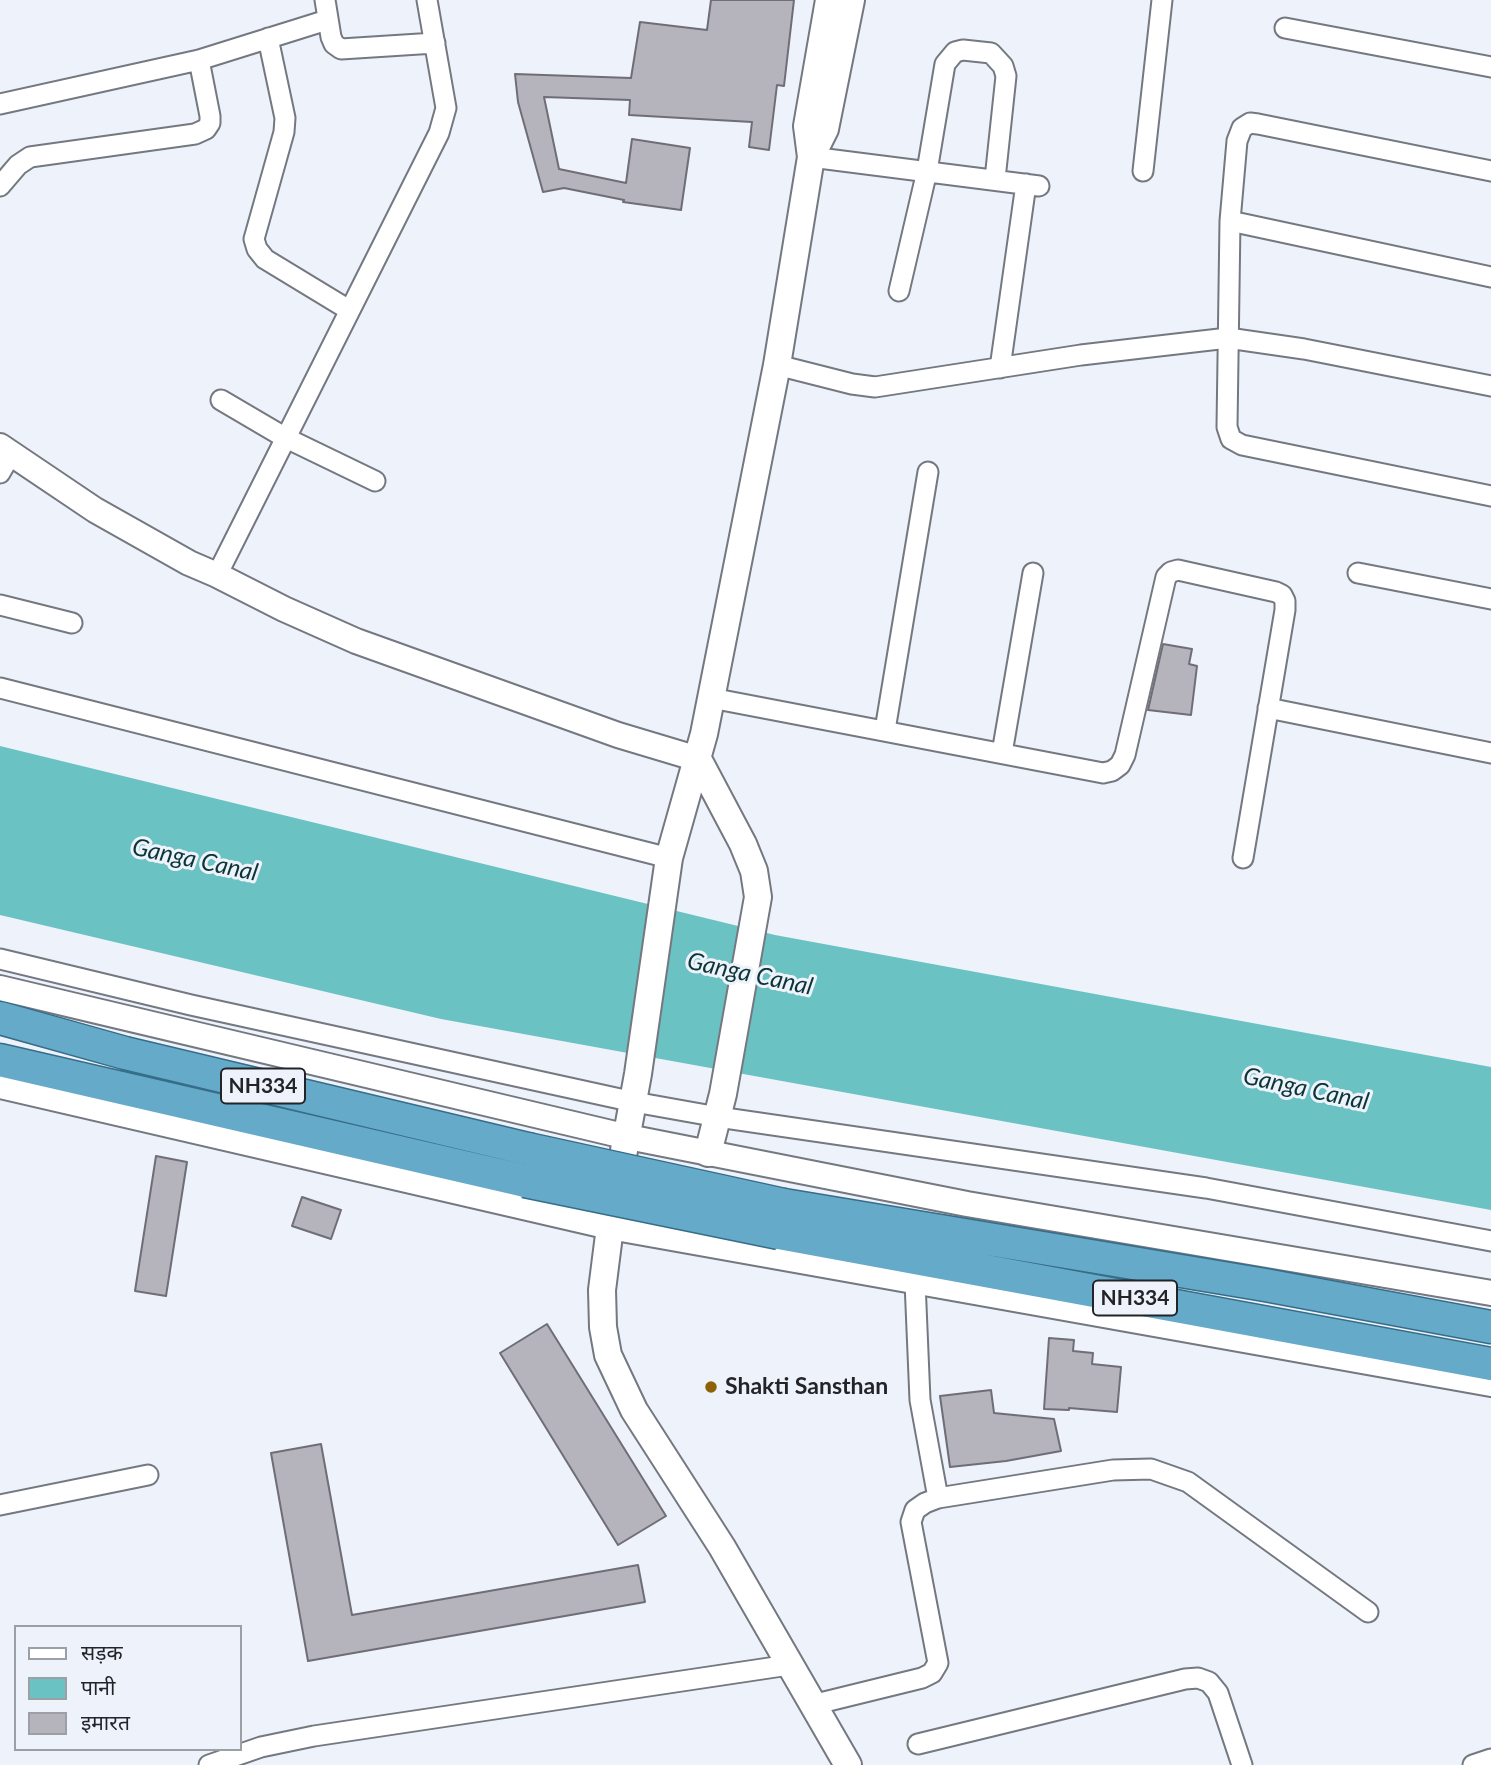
<!DOCTYPE html>
<html>
<head>
<meta charset="utf-8">
<style>
	body { margin:0 }
	#map { position:relative; width:1491px; height:1765px; overflow:hidden; background:#eef2fb; font-family:Lato,"Noto Sans Devanagari",sans-serif }
	canvas { display:block }
	.legend { position:absolute; left:14px; top:1625px; width:228px; height:126px; box-sizing:border-box; background:#eef2fb; border:2px solid #9ca0a6; margin:0; padding:9px 12px; list-style:none; font-size:21px; color:#222427 }
	.legend li { display:flex; align-items:center; gap:14px; height:35px }
	.legend b { width:35px; border:2px solid #9ca0a6 }
</style>
</head>
<body>
<div id="map">
<canvas width="1491" height="1765"></canvas>
<ul class="legend">
<li><b style="height:9px;background:#fff"></b>सड़क</li>
<li><b style="height:19px;background:#6bc2c3"></b>पानी</li>
<li><b style="height:19px;background:#b5b3bc"></b>इमारत</li>
</ul>
</div>
<script>
const context = document.querySelector('canvas').getContext('2d');
context.lineJoin = 'round';
function fill(path, color) {
  context.fillStyle = color;
  context.fill(path, 'evenodd');
}
function shape(rows) {
  const path = new Path2D();
  for (const r of rows) {
    path.moveTo(r[0], r[1]);
    for (let i = 2; i < r.length; i += 2) path.lineTo(r[i], r[i + 1]);
  }
  return path;
}
function stroke(path, color, width, dash) {
  context.strokeStyle = color;
  context.lineWidth = width;
  context.lineCap = dash ? 'butt' : 'round';
  context.setLineDash(dash || []);
  context.stroke(path);
}
function drawText(font, color, halo, rows, align = 'center') {
  context.font = font + ' Lato,sans-serif';
  context.lineWidth = 6;
  context.setLineDash([]);
  context.textBaseline = 'middle';
  context.strokeStyle = halo;
  context.fillStyle = color;
  for (const [text, x, y, turn = 0] of rows) {
    context.save();
    context.translate(x, y);
    context.rotate((+turn || 0) * Math.PI / 180);
    context.textAlign = isNaN(turn) ? turn : align;
    if (halo) context.strokeText(text, 0, 0);
    context.fillText(text, 0, 0);
    context.restore();
  }
}
fill(shape([
	[0,746,775,935,1491,1067,1491,1210,441,1019,0,915]
]), '#6bc2c3');
const building = shape([
	[711,0,794,0,784,86,777,85,769,150,749,147,752,122,629,115,630,100,544,97,559,169,626,183,632,139,690,148,681,210,623,202,624,200,564,188,543,192,518,102,515,74,631,78,640,22,707,30,711,0],
	[1163,644,1192,649,1189,664,1197,666,1191,715,1148,710,1163,644],
	[156,1156,187,1162,166,1296,135,1291,156,1156],
	[302,1197,341,1210,331,1239,292,1226,302,1197],
	[547,1324,666,1516,618,1545,500,1353,547,1324],
	[1049,1338,1074,1340,1073,1351,1093,1353,1092,1364,1121,1367,1117,1412,1069,1408,1069,1410,1044,1409,1049,1338],
	[991,1390,994,1413,1054,1419,1061,1451,1006,1461,950,1467,940,1396,991,1390],
	[321,1444,352,1615,638,1565,645,1602,308,1661,271,1453,321,1444]
]);
fill(building, '#b5b3bc');
stroke(building, '#6f6d75', 2);
const minor = shape([
	[325,0,331,37,334,44,341,49,435,43],
	[1285,28,1491,67],
	[268,38,285,118,284,132,254,239,257,249,265,259,349,310],
	[0,104,199,60,327,20],
	[811,157,1039,186],
	[1143,171,1162,0],
	[1491,171,1258,124,1250,123,1242,128,1237,141,1230,221,1227,427,1231,439,1242,445,1491,496],
	[0,186,18,165,30,157,195,134,206,129,210,123,210,116,199,60],
	[1230,221,1491,277],
	[899,291,927,171,945,64,955,52,963,50,991,53,1003,66,1006,76,995,179],
	[777,365,852,384,875,387,1081,355,1228,338,1304,349,1491,386],
	[1000,368,1026,184],
	[221,400,284,437,375,481],
	[0,473,11,454],
	[1358,573,1491,599],
	[217,575,439,133,446,108,427,0],
	[0,605,72,623],
	[0,688,669,858],
	[711,698,1103,773,1112,771,1120,765,1125,755,1166,577,1171,572,1178,570,1276,592,1282,595,1285,601,1285,610,1243,858],
	[1268,708,1491,753],
	[885,730,928,472],
	[1002,753,1033,573],
	[0,959,191,1005,634,1102,718,1117,1206,1188,1491,1241],
	[915,1282,920,1400,938,1498],
	[0,1505,148,1475],
	[812,1705,922,1678,932,1673,938,1663,911,1522,915,1510,925,1503,938,1498,1113,1470,1151,1469,1188,1482,1368,1612],
	[918,1744,1185,1679,1198,1678,1209,1682,1218,1693,1242,1765],
	[209,1765,261,1747,314,1736,789,1665],
	[1473,1765,1491,1759]
]);
const tertiary = shape([
	[0,446,95,510,189,563,217,575,284,609,356,641,618,735,698,759],
	[0,988,628,1137,967,1204,1491,1293],
	[0,1086,610,1227,1491,1384]
]);
const secondary = shape([
	[811,157,807,126,829,0],
	[698,759,743,844,754,871,758,897,723,1094,708,1153],
	[848,1765,722,1547,634,1410,608,1355,603,1327,602,1290,610,1227,638,1074,669,858,704,734,777,365,811,157,825,129,851,0]
]);
const trunk = shape([
	[0,1018,125,1053,528,1149],
	[0,1060,525,1181],
	[784,1205,1265,1285,1491,1327],
	[779,1233,1491,1364]
]);
stroke(minor, '#747880', 23);
stroke(tertiary, '#747880', 28);
stroke(secondary, '#747880', 30);
stroke(trunk, '#366d88', 35);
stroke(minor, '#fff', 19);
stroke(tertiary, '#fff', 24);
stroke(secondary, '#fff', 26);
stroke(trunk, '#66aaca', 32);
const trunkBridge = shape([
	[528,1149,784,1205],
	[525,1181,779,1233]
]);
stroke(trunkBridge, '#366d88', 35, []);
stroke(trunkBridge, '#66aaca', 32);
for (const [x, y, r, color] of [
	[711,1387,7,"#8e6108"]
]) {
  const dot = new Path2D();
  dot.arc(x, y, r, 0, 2 * Math.PI);
  context.fillStyle = color;
  context.fill(dot);
  stroke(dot, '#eef2fb', 2.5);
}
for (const [x, y, w] of [
	[263,1086,84],
	[1135,1298,84]
]) {
  const box = new Path2D();
  box.roundRect(x - w / 2, y - 17.5, w, 35, 5);
  context.fillStyle = '#eef2fb';
  context.fill(box);
  stroke(box, '#222427', 2);
}
drawText('bold 21px', '#222427', null, [
	["NH334",263,1086],
	["NH334",1135,1298]
]);
drawText('bold 23px', '#222427', '#eef2fb', [
	["Shakti Sansthan",725,1387]
], 'left');
drawText('italic 24px', '#0b3637', '#eef2fb', [
	["Ganga Canal",195,860,12],
	["Ganga Canal",750,974,12],
	["Ganga Canal",1306,1089,12]
]);
</script>
</body>
</html>
